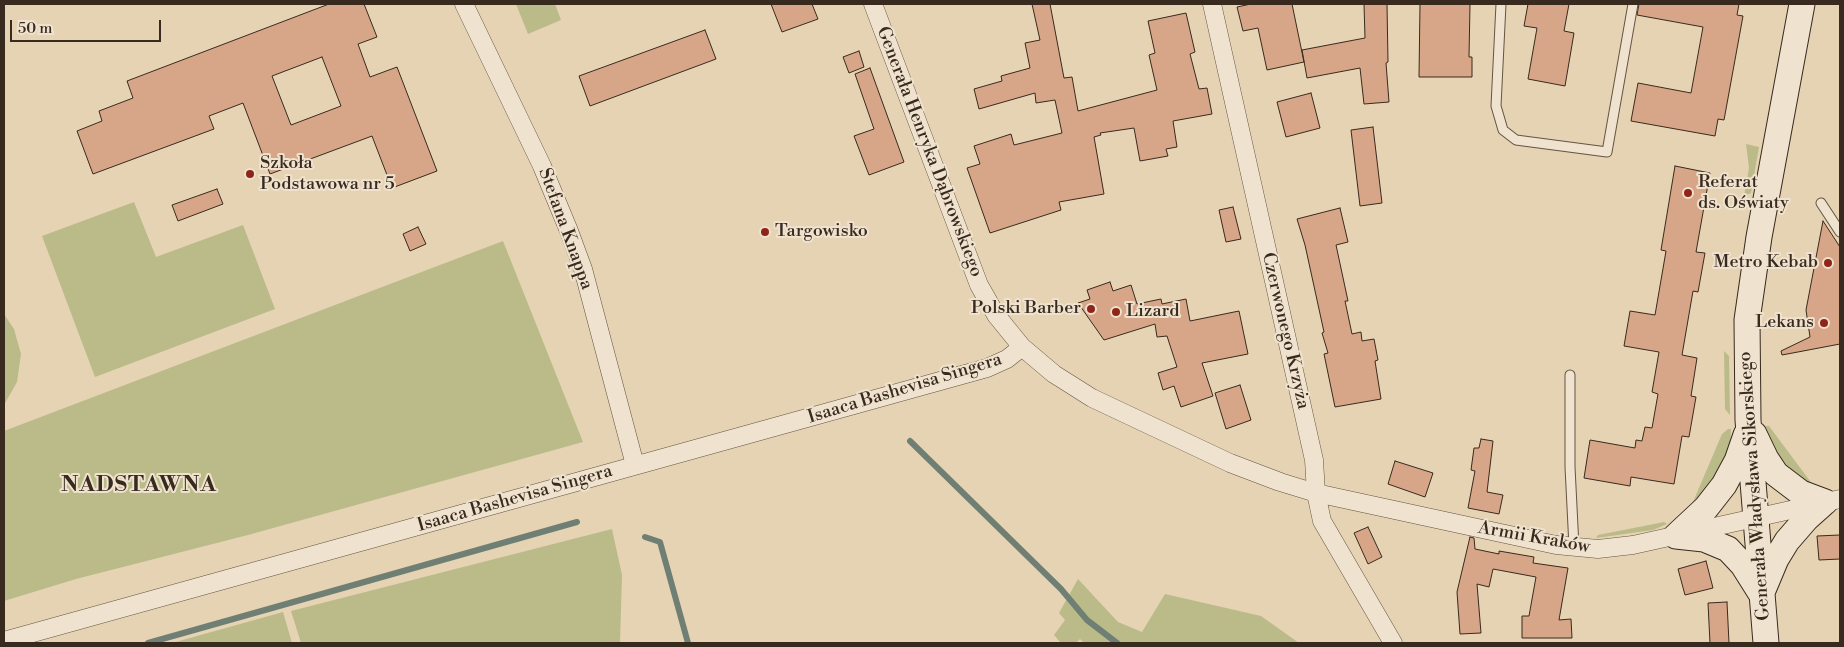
<!DOCTYPE html>
<html>
<head>
<meta charset="utf-8">
<style>
	body { margin:0 }
	#map { position:relative; width:1844px; height:647px; overflow:hidden; background:#e6d3b3; font-family:"Libre Bodoni",serif }
	canvas { display:block }
	.frame { position:absolute; inset:0; border:5px solid #382a1e; pointer-events:none }
	.scale { position:absolute; left:10px; top:20px; width:151px; height:22px; box-sizing:border-box; border:2px solid #382a1e; border-top:0; padding-left:6px; font-size:15px; line-height:18px; white-space:nowrap; color:#382a1e; -webkit-text-stroke:4px #efe2ce; paint-order:stroke }
</style>
</head>
<body>
<div id="map">
<canvas width="1844" height="647"></canvas>
<div class="frame"></div>
<div class="scale">50 m</div>
</div>
<script>
const context = document.querySelector('canvas').getContext('2d');
context.lineJoin = 'round';
function fill(path, color) {
  context.fillStyle = color;
  context.fill(path, 'evenodd');
}
function shape(rows) {
  const path = new Path2D();
  for (const r of rows) {
    path.moveTo(r[0], r[1]);
    for (let i = 2; i < r.length; i += 2) path.lineTo(r[i], r[i + 1]);
  }
  return path;
}
function stroke(path, color, width, dash) {
  context.strokeStyle = color;
  context.lineWidth = width;
  context.lineCap = dash ? 'butt' : 'round';
  context.setLineDash(dash || []);
  context.stroke(path);
}
function drawText(font, color, halo, rows, align = 'center') {
  context.font = font + ' "Libre Bodoni",serif';
  context.lineWidth = 4;
  context.setLineDash([]);
  context.textBaseline = 'middle';
  context.strokeStyle = halo;
  context.fillStyle = color;
  for (const [text, x, y, turn = 0] of rows) {
    context.save();
    context.translate(x, y);
    context.rotate((+turn || 0) * Math.PI / 180);
    context.textAlign = isNaN(turn) ? turn : align;
    if (halo) context.strokeText(text, 0, 0);
    context.fillText(text, 0, 0);
    context.restore();
  }
}
fill(shape([
	[516,4,555,4,561,20,528,34],
	[1746,144,1759,147,1751,193,1744,196,1749,168],
	[134,202,156,257,243,225,275,309,95,377,42,236],
	[503,241,583,442,248,535,76,579,4,601,4,431],
	[4,314,14,329,21,354,17,382,4,405],
	[1724,351,1729,356,1730,415,1725,409],
	[1764,426,1769,426,1813,485,1803,482,1783,468],
	[1728,429,1731,429,1730,447,1712,486,1690,509,1722,434],
	[1664,522,1667,524,1653,530,1596,538,1598,535],
	[612,529,622,575,620,643,301,643,291,611],
	[1078,579,1118,622,1142,632,1165,594,1261,616,1299,643,1084,643,1080,639,1076,643,1061,643,1054,635,1065,620,1059,613],
	[283,612,292,643,172,643]
]), '#babb89');
stroke(shape([
	[910,441,1061,589,1087,620,1117,643],
	[645,537,660,542,688,643],
	[148,643,577,522]
]), '#707f74', 6);
const building = shape([
	[329,4,364,4,377,37,358,44,370,77,397,67,437,171,392,188,372,136,270,174,243,103,209,116,214,129,93,174,77,131,102,121,99,111,133,98,127,81,329,4],
	[322,57,341,106,291,125,272,76,322,57],
	[771,4,812,4,818,19,782,32,771,4],
	[1032,4,1050,4,1064,78,1072,77,1078,111,1157,90,1149,55,1155,53,1148,21,1186,13,1195,52,1190,54,1199,89,1207,88,1212,114,1173,121,1177,147,1166,149,1168,156,1140,161,1134,128,1100,133,1101,135,1094,137,1104,194,1059,202,1061,210,990,233,967,168,980,164,974,146,1011,134,1014,145,1062,133,1055,100,1036,103,1035,93,979,109,974,89,1002,81,1001,76,1030,68,1025,43,1040,40,1032,4],
	[1251,4,1292,4,1304,62,1267,70,1258,28,1243,31,1237,7,1251,4],
	[1364,4,1387,4,1388,62,1386,63,1389,102,1364,104,1360,68,1307,78,1302,50,1365,38,1364,4],
	[1420,4,1470,4,1469,57,1472,57,1472,77,1419,77,1420,4],
	[1528,4,1569,4,1564,31,1574,33,1565,86,1528,79,1537,28,1524,26,1528,4],
	[1639,4,1739,4,1737,15,1743,16,1724,120,1718,119,1715,136,1631,121,1638,83,1691,93,1703,27,1637,15,1639,4],
	[705,30,716,59,590,106,579,76,705,30],
	[859,51,864,67,849,73,843,57,859,51],
	[870,68,904,162,869,175,854,136,874,129,855,74,870,68],
	[1311,93,1320,128,1286,137,1277,102,1311,93],
	[1373,127,1382,203,1360,206,1351,130,1373,127],
	[1675,166,1710,173,1696,252,1705,253,1698,292,1693,291,1682,355,1697,358,1691,396,1696,397,1689,437,1682,436,1674,484,1631,477,1630,486,1584,478,1590,440,1635,448,1636,440,1642,441,1645,427,1652,428,1658,394,1652,392,1659,352,1624,346,1630,311,1655,315,1666,251,1661,250,1675,166],
	[217,189,223,204,178,221,172,205,217,189],
	[1233,207,1241,239,1226,242,1219,210,1233,207],
	[1340,208,1348,242,1336,245,1348,301,1345,301,1352,334,1361,332,1362,341,1374,339,1378,360,1375,361,1381,399,1335,407,1324,354,1328,353,1322,333,1324,332,1305,245,1297,219,1340,208],
	[1823,221,1840,247,1840,344,1782,355,1781,351,1810,337,1806,310,1823,221],
	[418,227,426,244,410,251,403,234,418,227],
	[1110,282,1113,291,1131,285,1137,304,1161,299,1162,304,1186,299,1190,321,1239,311,1248,354,1202,363,1213,396,1181,407,1174,386,1163,390,1158,373,1177,367,1167,336,1157,337,1155,324,1104,340,1078,303,1090,299,1087,290,1110,282],
	[1240,385,1251,420,1226,429,1215,393,1240,385],
	[1481,439,1493,441,1487,492,1503,495,1499,514,1468,508,1475,471,1471,470,1474,448,1479,448,1481,439],
	[1395,461,1433,473,1425,497,1388,484,1395,461],
	[1368,527,1382,557,1368,564,1354,533,1368,527],
	[1840,535,1840,559,1819,560,1817,536,1840,535],
	[1470,537,1474,538,1475,549,1499,554,1499,551,1534,557,1533,563,1568,568,1559,620,1571,619,1572,638,1522,638,1522,616,1529,616,1536,577,1493,569,1489,587,1477,584,1481,633,1460,634,1457,592,1470,537],
	[1706,561,1713,588,1685,595,1678,569,1706,561],
	[1727,602,1729,643,1710,643,1708,603,1727,602]
]);
fill(building, '#d7a587');
stroke(building, '#382a1e', 1);
const lane = shape([
	[1501,4,1496,106,1503,130,1516,140,1607,152,1633,4],
	[1821,203,1840,232],
	[1570,375,1570,467,1574,547]
]);
const street = shape([
	[464,4,542,166,569,231,583,269,635,465],
	[873,4,979,285,996,315,1022,347,1054,374,1092,398,1230,463,1280,482,1316,493,1556,545,1598,549,1633,545,1840,499],
	[1212,4,1314,460,1316,493,1322,521,1393,643],
	[4,641,987,368,1007,359,1022,347]
]);
const secondary = shape([
	[1754,434,1766,459,1776,474,1801,493,1825,502],
	[1676,536,1706,508,1724,485,1737,461,1746,435],
	[1676,536,1704,539,1728,549,1743,565,1760,592],
	[1763,590,1776,559,1787,541,1806,519,1825,502],
	[1766,643,1748,420,1747,320,1759,237,1802,4]
]);
stroke(lane, '#645443', 11);
stroke(street, '#645443', 19);
stroke(secondary, '#382a1e', 27);
stroke(lane, '#efe2ce', 9);
stroke(street, '#efe2ce', 18);
stroke(secondary, '#efe2ce', 25);
for (const [x, y, r, color] of [
	[250,174,5,"#8f2418"],
	[1688,193,5,"#8f2418"],
	[765,232,5,"#8f2418"],
	[1828,263,5,"#8f2418"],
	[1091,309,5,"#8f2418"],
	[1116,312,5,"#8f2418"],
	[1824,323,5,"#8f2418"]
]) {
  const dot = new Path2D();
  dot.arc(x, y, r, 0, 2 * Math.PI);
  context.fillStyle = color;
  context.fill(dot);
  stroke(dot, '#efe2ce', 2);
}
drawText('18px', '#382a1e', '#efe2ce', [
	["Generała Henryka Dąbrowskiego",929,152,69],
	["Stefana Knappa",565,229,70],
	["Czerwonego Krzyża",1285,331,77],
	["Isaaca Bashevisa Singera",905,389,-17],
	["Generała Władysława Sikorskiego",1755,486,-94],
	["Isaaca Bashevisa Singera",515,499,-16],
	["Armii Kraków",1534,538,10]
]);
drawText('18px', '#382a1e', '#efe2ce', [
	["Szkoła",260,164],
	["Podstawowa nr 5",260,185],
	["Referat",1698,183],
	["ds. Oświaty",1698,204],
	["Targowisko",775,232],
	["Metro Kebab",1818,263,"right"],
	["Polski Barber",1081,309,"right"],
	["Lizard",1126,312],
	["Lekans",1814,323,"right"]
], 'left');
context.letterSpacing = '1px';
drawText('bold 22px', '#382a1e', '#efe2ce', [
	["NADSTAWNA",139,486]
]);
context.letterSpacing = '0px';
</script>
</body>
</html>
